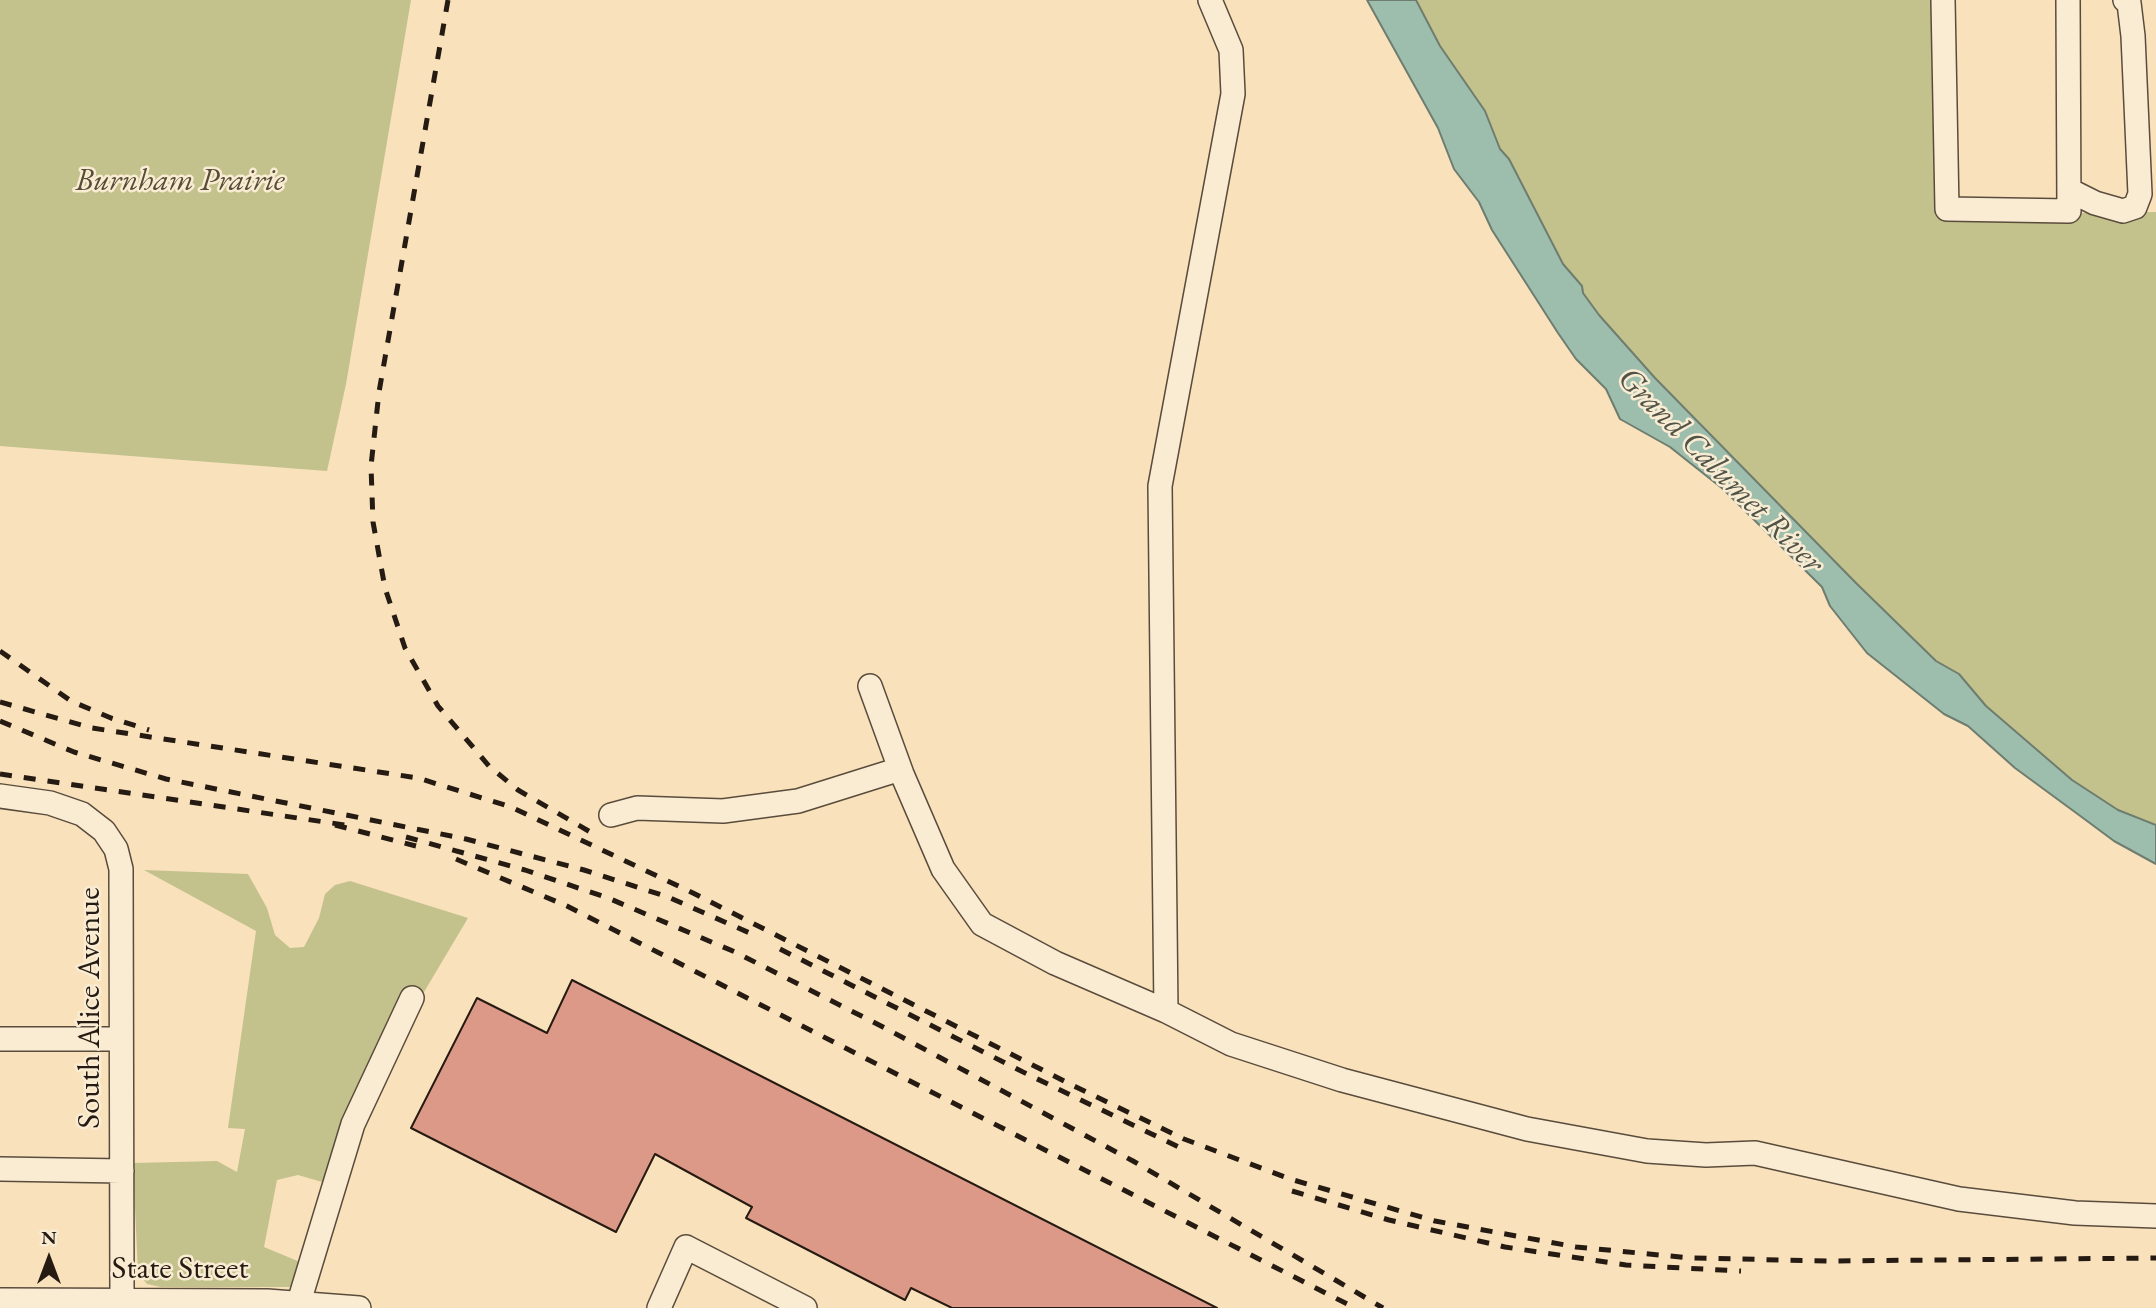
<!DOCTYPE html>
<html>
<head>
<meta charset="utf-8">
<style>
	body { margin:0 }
	#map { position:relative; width:2156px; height:1308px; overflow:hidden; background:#f8e1bb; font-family:"EB Garamond",serif }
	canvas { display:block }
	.north { position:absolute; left:14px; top:1224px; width:70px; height:70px; -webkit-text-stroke:5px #faecd3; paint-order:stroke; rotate:0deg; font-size:19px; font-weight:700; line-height:28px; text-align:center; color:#261b12 }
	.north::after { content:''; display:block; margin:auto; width:24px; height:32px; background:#261b12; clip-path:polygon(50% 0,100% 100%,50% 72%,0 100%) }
</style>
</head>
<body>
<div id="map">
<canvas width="2156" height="1308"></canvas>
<div class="north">N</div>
</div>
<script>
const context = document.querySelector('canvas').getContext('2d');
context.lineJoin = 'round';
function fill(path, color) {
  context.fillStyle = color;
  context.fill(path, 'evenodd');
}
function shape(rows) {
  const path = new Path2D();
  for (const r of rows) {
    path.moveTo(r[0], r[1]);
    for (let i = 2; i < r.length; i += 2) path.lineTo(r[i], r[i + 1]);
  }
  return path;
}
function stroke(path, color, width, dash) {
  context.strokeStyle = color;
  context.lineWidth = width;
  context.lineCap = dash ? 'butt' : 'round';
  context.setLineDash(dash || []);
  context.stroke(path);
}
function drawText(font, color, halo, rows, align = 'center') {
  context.font = font + ' "EB Garamond",serif';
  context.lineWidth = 5;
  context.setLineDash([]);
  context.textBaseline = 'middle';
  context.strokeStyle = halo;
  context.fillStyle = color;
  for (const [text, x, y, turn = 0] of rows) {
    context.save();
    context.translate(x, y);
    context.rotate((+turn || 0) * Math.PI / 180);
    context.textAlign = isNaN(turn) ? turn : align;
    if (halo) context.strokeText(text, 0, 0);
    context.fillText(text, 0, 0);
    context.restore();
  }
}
fill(shape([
	[0,0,411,0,346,384,327,471,0,446],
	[1416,0,1932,0,1935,215,2156,212,2156,825,2118,810,2072,780,1986,706,1959,674,1936,661,1856,583,1655,378,1599,315,1583,293,1579,283,1563,264,1509,160,1499,149,1485,111,1440,46],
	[144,870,248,874,267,908,275,935,290,948,304,947,319,918,325,894,335,885,350,881,468,918,358,1103,329,1184,298,1175,277,1180,264,1247,300,1262,292,1287,161,1287,147,1284,138,1273,133,1163,217,1161,237,1172,245,1129,228,1128,256,931]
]), '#c3c18c');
const water = shape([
	[1367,0,1416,0,1440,46,1485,111,1500,149,1509,159,1563,264,1582,286,1583,293,1599,315,1655,378,1856,583,1936,661,1959,674,1986,706,2072,780,2118,810,2156,825,2156,864,2114,841,2079,815,2015,768,1968,726,1944,714,1867,653,1830,606,1822,587,1723,489,1670,447,1620,419,1606,389,1576,359,1558,333,1492,230,1479,202,1454,169,1438,128,1367,0]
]);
fill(water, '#9ebead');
stroke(water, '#6e7d6f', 2);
const building = shape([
	[572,980,1217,1308,952,1308,911,1288,905,1300,746,1218,752,1207,655,1154,616,1232,411,1128,477,998,547,1033,572,980]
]);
fill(building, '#dd9987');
stroke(building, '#261b12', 2);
const minor = shape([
	[1943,0,1947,209,2069,211,2068,0],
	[2069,190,2095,203,2123,211,2135,207,2140,194,2133,36,2129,3,2125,0],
	[870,686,902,774,943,869,982,924,1055,963,1166,1011,1231,1044,1342,1080,1527,1129,1647,1151,1706,1155,1755,1153,1959,1199,2075,1213,2156,1216],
	[0,796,50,803,82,814,104,831,116,849,121,869,122,1300],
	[611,815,637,808,723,811,798,801,900,769],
	[1166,1011,1160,486,1233,94,1231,50,1210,0],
	[0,1039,121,1039],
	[0,1169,122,1171],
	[0,1300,267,1301,359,1308],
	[299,1302,353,1124,412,998],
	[659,1308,686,1247,805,1308]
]);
stroke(minor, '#5a4c3c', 26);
stroke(minor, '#faecd3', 23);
stroke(shape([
	[448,0,379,392,371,466,373,522,385,588,405,648,438,706,489,766,518,790,592,833],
	[0,651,71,701,111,718,149,730],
	[0,702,92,728,418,778,511,807,693,893,1076,1087,1184,1139,1290,1179,1435,1221,1576,1247,1691,1258,1830,1261,2156,1258],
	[0,721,74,752,166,779,466,839,584,870,668,897,752,934],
	[0,774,345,825],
	[335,825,416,846],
	[406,837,525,870,608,898,735,952,883,1027,1133,1161,1383,1308],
	[456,859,567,906,1355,1308],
	[780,949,1029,1075,1187,1151],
	[1292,1191,1389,1220,1505,1247,1626,1265,1741,1271]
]), '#261b12', 5, [12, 12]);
drawText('italic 32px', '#554d37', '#faecd3', [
	["Burnham Prairie",180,181]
]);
drawText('32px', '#261b12', '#faecd3', [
	["South Alice Avenue",90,1008,-90],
	["State Street",180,1269]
]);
drawText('italic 33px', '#505448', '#faecd3', [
	["Grand Calumet River",1720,471,45]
]);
</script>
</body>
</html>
